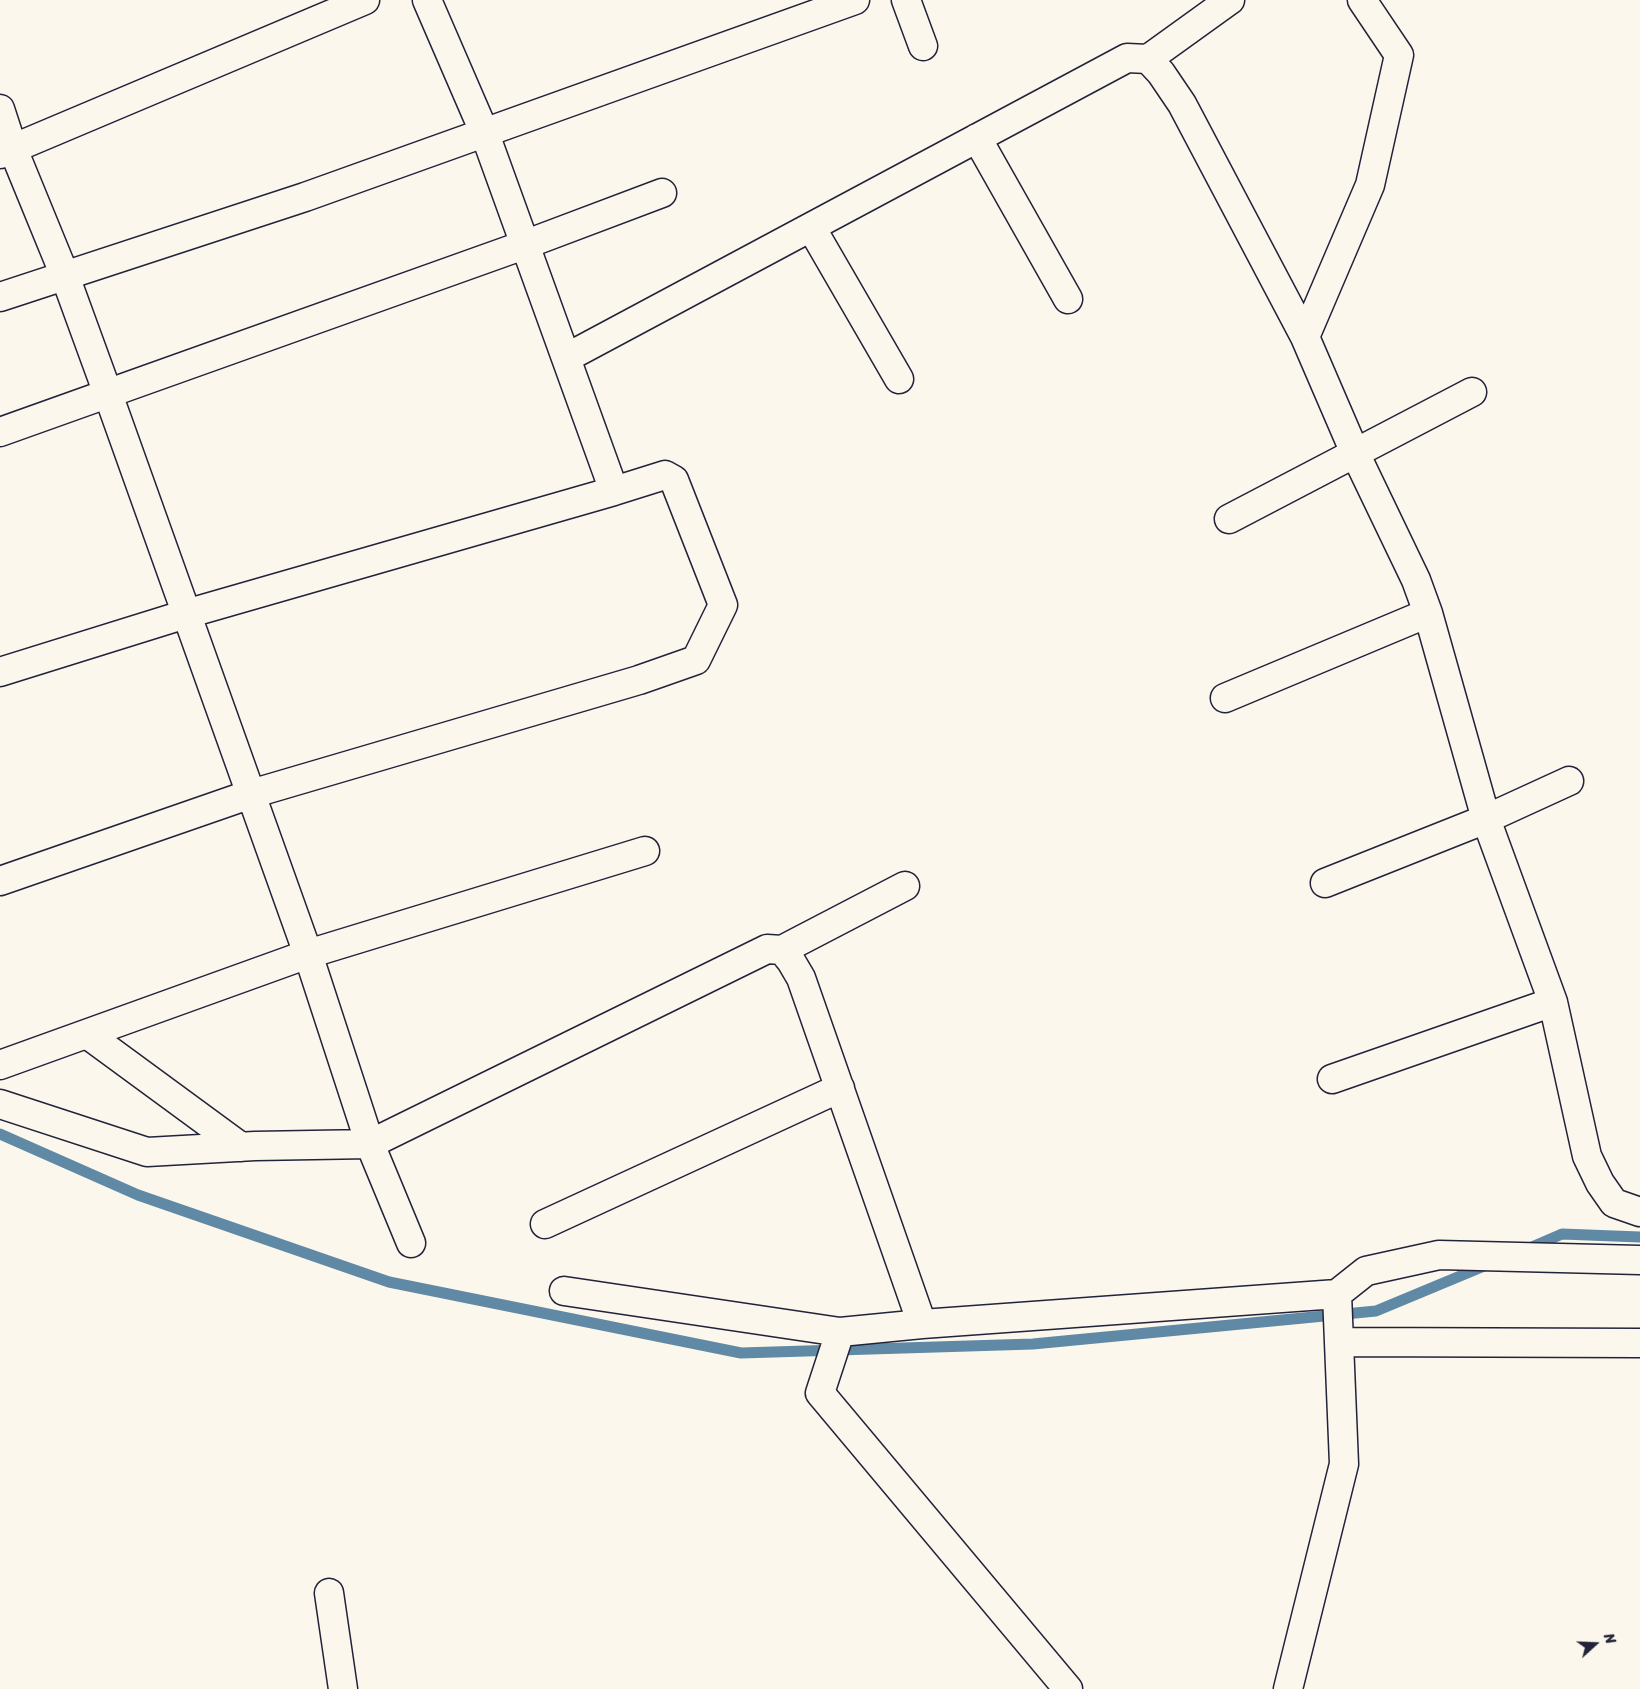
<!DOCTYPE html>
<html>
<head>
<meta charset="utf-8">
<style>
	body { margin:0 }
	#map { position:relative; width:1640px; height:1689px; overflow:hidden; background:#fbf7ec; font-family:Sriracha,sans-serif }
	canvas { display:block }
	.north { position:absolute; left:1570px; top:1619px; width:50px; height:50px; -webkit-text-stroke:4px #fbf7ec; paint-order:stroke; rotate:70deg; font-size:14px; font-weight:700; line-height:20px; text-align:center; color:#22223b }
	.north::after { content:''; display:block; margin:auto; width:18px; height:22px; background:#22223b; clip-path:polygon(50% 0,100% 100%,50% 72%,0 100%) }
</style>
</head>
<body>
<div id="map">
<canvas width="1640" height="1689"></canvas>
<div class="north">N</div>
</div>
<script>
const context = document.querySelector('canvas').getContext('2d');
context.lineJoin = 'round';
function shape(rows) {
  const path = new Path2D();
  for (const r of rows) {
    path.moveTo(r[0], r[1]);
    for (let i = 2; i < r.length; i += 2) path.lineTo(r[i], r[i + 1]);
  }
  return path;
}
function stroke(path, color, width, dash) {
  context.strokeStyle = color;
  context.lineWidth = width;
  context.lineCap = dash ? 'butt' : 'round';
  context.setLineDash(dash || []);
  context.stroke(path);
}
stroke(shape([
	[0,1134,138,1195,389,1282,741,1353,1033,1344,1376,1311,1489,1264],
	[1525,1250,1562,1234,1640,1237]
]), '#5f89a4', 11);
const street = shape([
	[906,0,923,46],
	[1148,59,1230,0],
	[0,109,13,149,65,276,108,394,308,954,370,1144,411,1243],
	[977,138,1068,299],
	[0,154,365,0],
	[811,227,899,379],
	[0,297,305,197,855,0],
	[1305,337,1370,185,1399,55,1362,0],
	[566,358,1127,58,1148,59,1161,73,1182,104,1305,337,1355,453,1416,580,1428,613,1486,819,1553,1002,1587,1156,1600,1183,1614,1203,1640,1212],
	[0,432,524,245,662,193],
	[1229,519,1472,392],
	[0,672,186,614,614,491,485,134,427,0],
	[1225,698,1428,613],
	[0,881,251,794,639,680,696,660,723,605,674,480,665,475,614,491],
	[1325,883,1486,819,1569,781],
	[782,950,905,886],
	[87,1034,241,1147],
	[0,1065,308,954,645,851],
	[1332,1079,1553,1002],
	[0,1104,147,1152,255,1146,370,1144,767,949,782,950,791,961,801,978,922,1324],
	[545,1224,840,1088],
	[564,1291,840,1332,922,1324,1337,1294],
	[840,1332,820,1393,1068,1689],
	[1339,1342,1640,1343],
	[329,1593,343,1689],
	[1288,1689,1344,1464,1337,1294,1366,1271,1439,1255,1640,1260]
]);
stroke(street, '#22223b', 31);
stroke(street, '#fbf7ec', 28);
</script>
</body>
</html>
